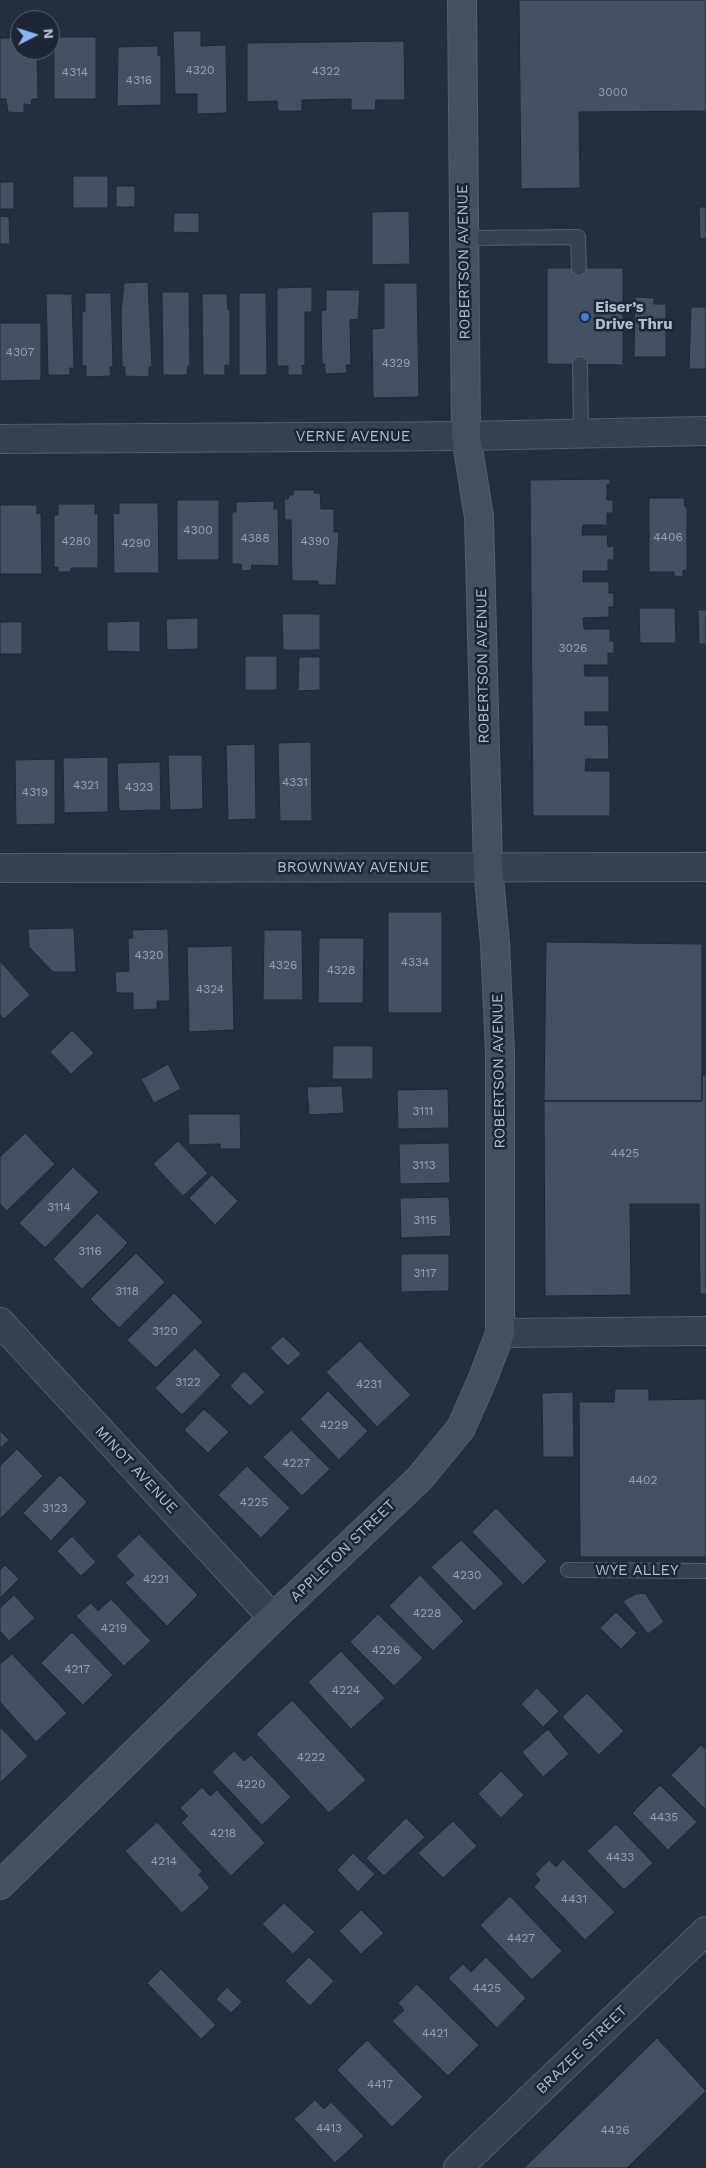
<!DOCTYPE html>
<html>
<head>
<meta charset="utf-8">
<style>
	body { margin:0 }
	#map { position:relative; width:706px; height:2168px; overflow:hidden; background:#242f3e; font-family:"Work Sans",sans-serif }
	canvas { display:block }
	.north { position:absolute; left:10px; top:10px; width:50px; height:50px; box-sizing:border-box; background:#1d2633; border:1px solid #59626f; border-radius:50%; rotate:85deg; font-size:14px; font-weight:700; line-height:20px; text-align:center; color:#b4bcc9 }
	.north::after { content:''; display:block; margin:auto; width:18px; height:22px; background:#8ab4f8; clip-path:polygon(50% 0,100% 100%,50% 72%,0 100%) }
</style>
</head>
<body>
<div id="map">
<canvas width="706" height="2168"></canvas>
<div class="north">N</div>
</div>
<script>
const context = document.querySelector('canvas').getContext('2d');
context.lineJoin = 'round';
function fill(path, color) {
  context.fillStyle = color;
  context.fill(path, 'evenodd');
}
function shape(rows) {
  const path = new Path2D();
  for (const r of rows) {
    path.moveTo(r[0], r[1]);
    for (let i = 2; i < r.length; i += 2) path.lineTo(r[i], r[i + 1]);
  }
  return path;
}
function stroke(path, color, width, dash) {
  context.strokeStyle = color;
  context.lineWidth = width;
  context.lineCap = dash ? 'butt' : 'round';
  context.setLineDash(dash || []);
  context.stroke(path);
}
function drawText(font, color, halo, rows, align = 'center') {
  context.font = font + ' "Work Sans",sans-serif';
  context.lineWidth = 5;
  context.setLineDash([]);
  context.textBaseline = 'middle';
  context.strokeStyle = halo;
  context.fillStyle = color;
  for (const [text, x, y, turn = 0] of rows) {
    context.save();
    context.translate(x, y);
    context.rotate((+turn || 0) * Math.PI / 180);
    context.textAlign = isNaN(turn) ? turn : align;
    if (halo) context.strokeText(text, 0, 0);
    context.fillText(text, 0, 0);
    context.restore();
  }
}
const building = shape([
	[519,0,706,0,706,111,579,112,580,188,521,189,519,0],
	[173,31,201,31,201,46,226,45,227,113,197,114,197,94,175,94,173,31],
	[57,37,96,37,96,99,54,99,54,46,57,46,57,37],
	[0,38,20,38,20,50,37,50,38,99,32,99,31,105,24,104,24,113,8,112,6,99,0,99,0,38],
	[404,41,405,100,376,100,375,110,351,110,351,99,302,100,302,111,278,111,277,101,247,102,247,43,404,41],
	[158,46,158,55,161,56,161,105,117,106,118,47,158,46],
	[73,176,108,176,108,208,73,208,73,176],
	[0,182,14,182,14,209,0,209,0,182],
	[116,186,135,186,135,207,116,207,116,186],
	[699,207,706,207,706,238,700,239,699,207],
	[409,211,410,264,372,265,372,212,409,211],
	[174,213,199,213,199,233,173,232,174,213],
	[0,216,9,217,10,244,0,244,0,216],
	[547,268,623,268,623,365,547,364,547,268],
	[148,282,152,367,149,367,149,377,125,376,125,367,122,367,121,312,124,283,148,282],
	[384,283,417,283,419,397,373,398,372,329,384,328,384,283],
	[312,287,312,312,305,312,305,366,302,365,303,375,288,375,288,366,277,366,277,288,312,287],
	[326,290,360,290,358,319,350,320,351,365,346,365,347,373,325,374,325,364,322,364,321,311,326,310,326,290],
	[162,292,189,292,190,366,188,366,187,375,163,375,162,292],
	[85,293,111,293,113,367,110,367,111,376,86,377,86,366,82,366,82,312,85,311,85,293],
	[239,293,266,293,267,375,239,375,239,293],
	[46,294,72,294,74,368,70,368,70,375,48,375,46,294],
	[202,294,227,294,228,310,230,310,230,365,225,365,225,375,203,375,202,294],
	[635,297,654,298,654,304,666,304,666,357,634,357,635,297],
	[691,307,706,307,706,369,689,369,691,307],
	[0,323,41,323,41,380,0,381,0,323],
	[610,479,610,484,607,485,607,500,613,500,613,513,607,513,607,525,583,525,582,535,607,535,608,547,614,546,614,560,608,560,608,571,583,571,583,582,609,582,609,593,614,593,614,607,609,607,609,617,583,618,584,629,610,629,610,641,614,641,614,653,608,653,608,665,584,665,585,676,609,676,609,712,585,712,585,725,608,725,609,759,586,759,585,771,610,771,610,816,533,816,530,480,610,479],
	[293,490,314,490,314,493,320,493,321,509,334,509,334,532,339,532,336,585,318,585,318,581,292,581,291,520,285,520,284,499,288,499,289,495,293,495,293,490],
	[649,498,684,498,685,507,687,507,687,571,683,570,683,577,674,576,674,572,649,572,649,498],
	[177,500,219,500,219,560,177,560,177,500],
	[274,501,274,509,278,509,279,566,252,565,251,570,242,571,241,564,232,564,232,512,236,512,236,502,274,501],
	[119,503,158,503,159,573,114,573,113,513,119,514,119,503],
	[58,504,95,504,95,514,98,513,98,568,71,568,70,572,58,572,58,567,54,568,54,515,58,515,58,504],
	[0,505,37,505,37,514,41,513,42,574,0,574,0,505],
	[639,608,675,608,676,643,640,643,639,608],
	[698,610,706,610,706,644,699,644,698,610],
	[282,614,320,614,320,650,283,650,282,614],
	[198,618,198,649,167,650,166,619,198,618],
	[140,621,140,652,107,651,107,622,140,621],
	[0,622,22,622,22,654,0,654,0,622],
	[245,656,277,656,277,690,245,690,245,656],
	[299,657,320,657,320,690,298,691,299,657],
	[311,742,312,821,280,821,278,743,311,742],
	[255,744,256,819,228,820,226,745,255,744],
	[168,755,202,755,203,809,170,810,168,755],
	[108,757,108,812,64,813,63,758,108,757],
	[55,759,55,824,16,825,15,760,55,759],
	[160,762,161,810,119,811,117,763,160,762],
	[388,912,442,912,442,1013,388,1013,388,912],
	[74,928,76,972,53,972,29,947,28,929,74,928],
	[168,929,170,1001,157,1001,157,1009,133,1010,133,993,116,993,115,972,129,971,128,938,133,938,132,930,168,929],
	[264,930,302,930,303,1000,263,1000,264,930],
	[319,938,364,938,363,1003,318,1003,319,938],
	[546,942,702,944,702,1101,544,1101,546,942],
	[232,946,234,1030,189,1032,187,947,232,946],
	[0,961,30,995,4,1019,0,1015,0,961],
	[72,1030,94,1053,71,1074,50,1052,72,1030],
	[333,1046,373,1046,373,1079,332,1079,333,1046],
	[168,1064,181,1089,154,1103,141,1079,168,1064],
	[702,1075,706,1075,706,1294,700,1294,699,1204,630,1204,631,1295,545,1296,544,1101,702,1101,702,1075],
	[342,1086,344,1113,309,1115,307,1087,342,1086],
	[448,1089,449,1128,398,1129,397,1090,448,1089],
	[188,1114,240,1114,241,1149,220,1149,220,1144,189,1145,188,1114],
	[25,1133,55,1164,7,1211,0,1204,0,1157,25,1133],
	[178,1141,208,1173,183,1196,153,1164,178,1141],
	[449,1143,450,1183,400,1184,399,1144,449,1143],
	[73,1167,99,1192,45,1248,19,1223,73,1167],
	[212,1175,238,1201,215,1225,189,1198,212,1175],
	[449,1197,451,1236,401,1238,400,1198,449,1197],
	[97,1213,128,1243,82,1289,53,1259,97,1213],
	[136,1253,165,1282,119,1328,90,1299,136,1253],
	[401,1254,449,1254,449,1291,401,1292,401,1254],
	[174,1293,203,1322,156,1368,127,1340,174,1293],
	[283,1336,301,1354,288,1366,270,1348,283,1336],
	[360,1341,411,1395,377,1427,326,1372,360,1341],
	[195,1348,221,1375,182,1415,155,1388,195,1348],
	[244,1371,265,1392,250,1406,230,1386,244,1371],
	[615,1389,649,1389,649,1400,706,1399,706,1557,580,1557,579,1402,614,1402,615,1389],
	[328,1391,368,1431,339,1460,300,1419,328,1391],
	[573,1392,574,1457,543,1457,542,1393,573,1392],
	[204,1409,229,1432,208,1453,184,1430,204,1409],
	[291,1430,330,1469,302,1496,263,1457,291,1430],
	[0,1431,9,1440,0,1448,0,1431],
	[17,1449,43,1476,0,1519,0,1466,17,1449],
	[247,1466,290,1508,261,1538,218,1495,247,1466],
	[60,1475,87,1502,51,1541,23,1513,60,1475],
	[496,1508,547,1561,523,1585,472,1532,496,1508],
	[139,1534,198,1595,167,1626,125,1583,134,1575,116,1556,139,1534],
	[72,1536,96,1562,81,1576,57,1551,72,1536],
	[461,1540,504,1583,474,1611,431,1567,461,1540],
	[5,1565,19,1579,0,1598,0,1570,5,1565],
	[420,1575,464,1621,433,1651,389,1606,420,1575],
	[645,1593,664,1622,648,1634,623,1601,636,1594,645,1593],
	[14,1595,35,1618,9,1641,0,1631,0,1608,14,1595],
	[111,1599,151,1641,124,1666,76,1616,91,1603,98,1611,111,1599],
	[616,1612,637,1633,621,1649,600,1628,616,1612],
	[378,1614,423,1658,394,1686,350,1642,378,1614],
	[72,1632,113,1675,83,1705,41,1663,72,1632],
	[341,1651,385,1698,351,1729,308,1682,341,1651],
	[12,1654,67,1713,36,1742,0,1702,0,1664,12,1654],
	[537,1688,559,1711,543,1727,521,1704,537,1688],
	[587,1693,624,1731,599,1755,562,1717,587,1693],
	[292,1700,366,1780,329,1813,256,1734,292,1700],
	[0,1727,28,1756,0,1783,0,1727],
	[548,1729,569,1754,543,1777,522,1752,548,1729],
	[701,1745,706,1750,706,1810,671,1775,701,1745],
	[234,1751,244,1761,251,1755,291,1797,262,1825,212,1772,234,1751],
	[501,1771,524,1795,501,1818,478,1794,501,1771],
	[660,1785,697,1822,668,1850,632,1813,660,1785],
	[202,1787,210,1796,217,1790,265,1843,231,1876,181,1823,188,1816,180,1808,202,1787],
	[406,1818,425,1837,384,1876,366,1858,406,1818],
	[453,1821,477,1846,443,1878,418,1853,453,1821],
	[157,1822,202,1871,199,1875,210,1888,182,1913,125,1851,157,1822],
	[616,1824,653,1863,624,1890,587,1851,616,1824],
	[353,1853,375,1874,358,1892,337,1870,353,1853],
	[563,1859,615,1912,585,1940,534,1887,540,1880,535,1874,549,1860,556,1867,563,1859],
	[510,1896,562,1951,532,1980,480,1925,510,1896],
	[284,1903,315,1932,293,1954,262,1924,284,1903],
	[361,1910,384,1933,361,1954,339,1931,361,1910],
	[309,1957,334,1981,310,2006,285,1981,309,1957],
	[486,1957,526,1998,497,2028,448,1978,463,1964,471,1972,486,1957],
	[161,1969,216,2025,201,2039,147,1983,161,1969],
	[417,1984,479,2045,448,2076,392,2021,404,2010,398,2003,417,1984],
	[227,1987,242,2002,231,2013,216,1999,227,1987],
	[657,2038,706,2091,627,2168,524,2168,657,2038],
	[367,2040,423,2097,392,2127,337,2070,367,2040],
	[315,2100,324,2109,331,2102,364,2136,335,2163,294,2119,315,2100]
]);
fill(building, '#455162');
stroke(building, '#1f2835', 1);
const lane = shape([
	[464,238,578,237,579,268],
	[580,364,581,433],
	[568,1570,706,1571]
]);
const street = shape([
	[0,439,466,436,706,431],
	[0,868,706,867],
	[0,1322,273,1618],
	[500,1333,706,1331],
	[458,2168,706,1931]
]);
const secondary = shape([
	[0,1885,273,1618,420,1478,461,1428,483,1378,500,1333,500,1053,495,943,488,868,479,517,466,436,462,0]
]);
stroke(lane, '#565f6c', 16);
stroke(street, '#565f6c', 30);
stroke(secondary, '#565f6c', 30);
stroke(lane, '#38414e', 14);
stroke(street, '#38414e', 28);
stroke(secondary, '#465061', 28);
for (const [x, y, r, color] of [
	[585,317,5,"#3f7fe0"]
]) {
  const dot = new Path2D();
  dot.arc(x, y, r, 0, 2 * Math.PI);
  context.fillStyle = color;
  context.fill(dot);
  stroke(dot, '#1d2633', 2);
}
drawText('12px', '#98a1af', null, [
	["4320",200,70],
	["4322",326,71],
	["4314",75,72],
	["4316",139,80],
	["3000",613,92],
	["4307",20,352],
	["4329",396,363],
	["4300",198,530],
	["4406",668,537],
	["4388",255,538],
	["4280",76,541],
	["4390",315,541],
	["4290",136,543],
	["3026",573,648],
	["4331",295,782],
	["4321",86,785],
	["4323",139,787],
	["4319",35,792],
	["4320",149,955],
	["4334",415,962],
	["4326",283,965],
	["4328",341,970],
	["4324",210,989],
	["3111",423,1111],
	["4425",625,1153],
	["3113",424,1165],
	["3114",59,1207],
	["3115",425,1220],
	["3116",90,1251],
	["3117",425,1273],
	["3118",127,1291],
	["3120",165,1331],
	["3122",188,1382],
	["4231",369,1384],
	["4229",334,1425],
	["4227",296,1463],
	["4402",643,1480],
	["4225",254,1502],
	["3123",55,1508],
	["4230",467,1575],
	["4221",156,1579],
	["4228",427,1613],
	["4219",114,1628],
	["4226",386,1650],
	["4217",77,1669],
	["4224",346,1690],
	["4222",311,1757],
	["4220",251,1784],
	["4435",664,1817],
	["4218",223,1833],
	["4433",620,1857],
	["4214",164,1861],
	["4431",574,1899],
	["4427",521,1938],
	["4425",487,1988],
	["4421",435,2033],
	["4417",380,2084],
	["4413",329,2128],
	["4426",615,2130]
]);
drawText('15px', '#b4bcc9', '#1d2633', [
	["ROBERTSON AVENUE",464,262,-91],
	["VERNE AVENUE",353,437],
	["ROBERTSON AVENUE",483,666,-91],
	["BROWNWAY AVENUE",353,868],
	["ROBERTSON AVENUE",499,1071,-91],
	["MINOT AVENUE",136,1470,47],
	["APPLETON STREET",343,1551,-44],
	["WYE ALLEY",637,1571],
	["BRAZEE STREET",582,2050,-44]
]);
drawText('bold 15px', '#b4bcc9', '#1d2633', [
	["Eiser’s",595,308],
	["Drive Thru",595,325]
], 'left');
</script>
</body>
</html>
